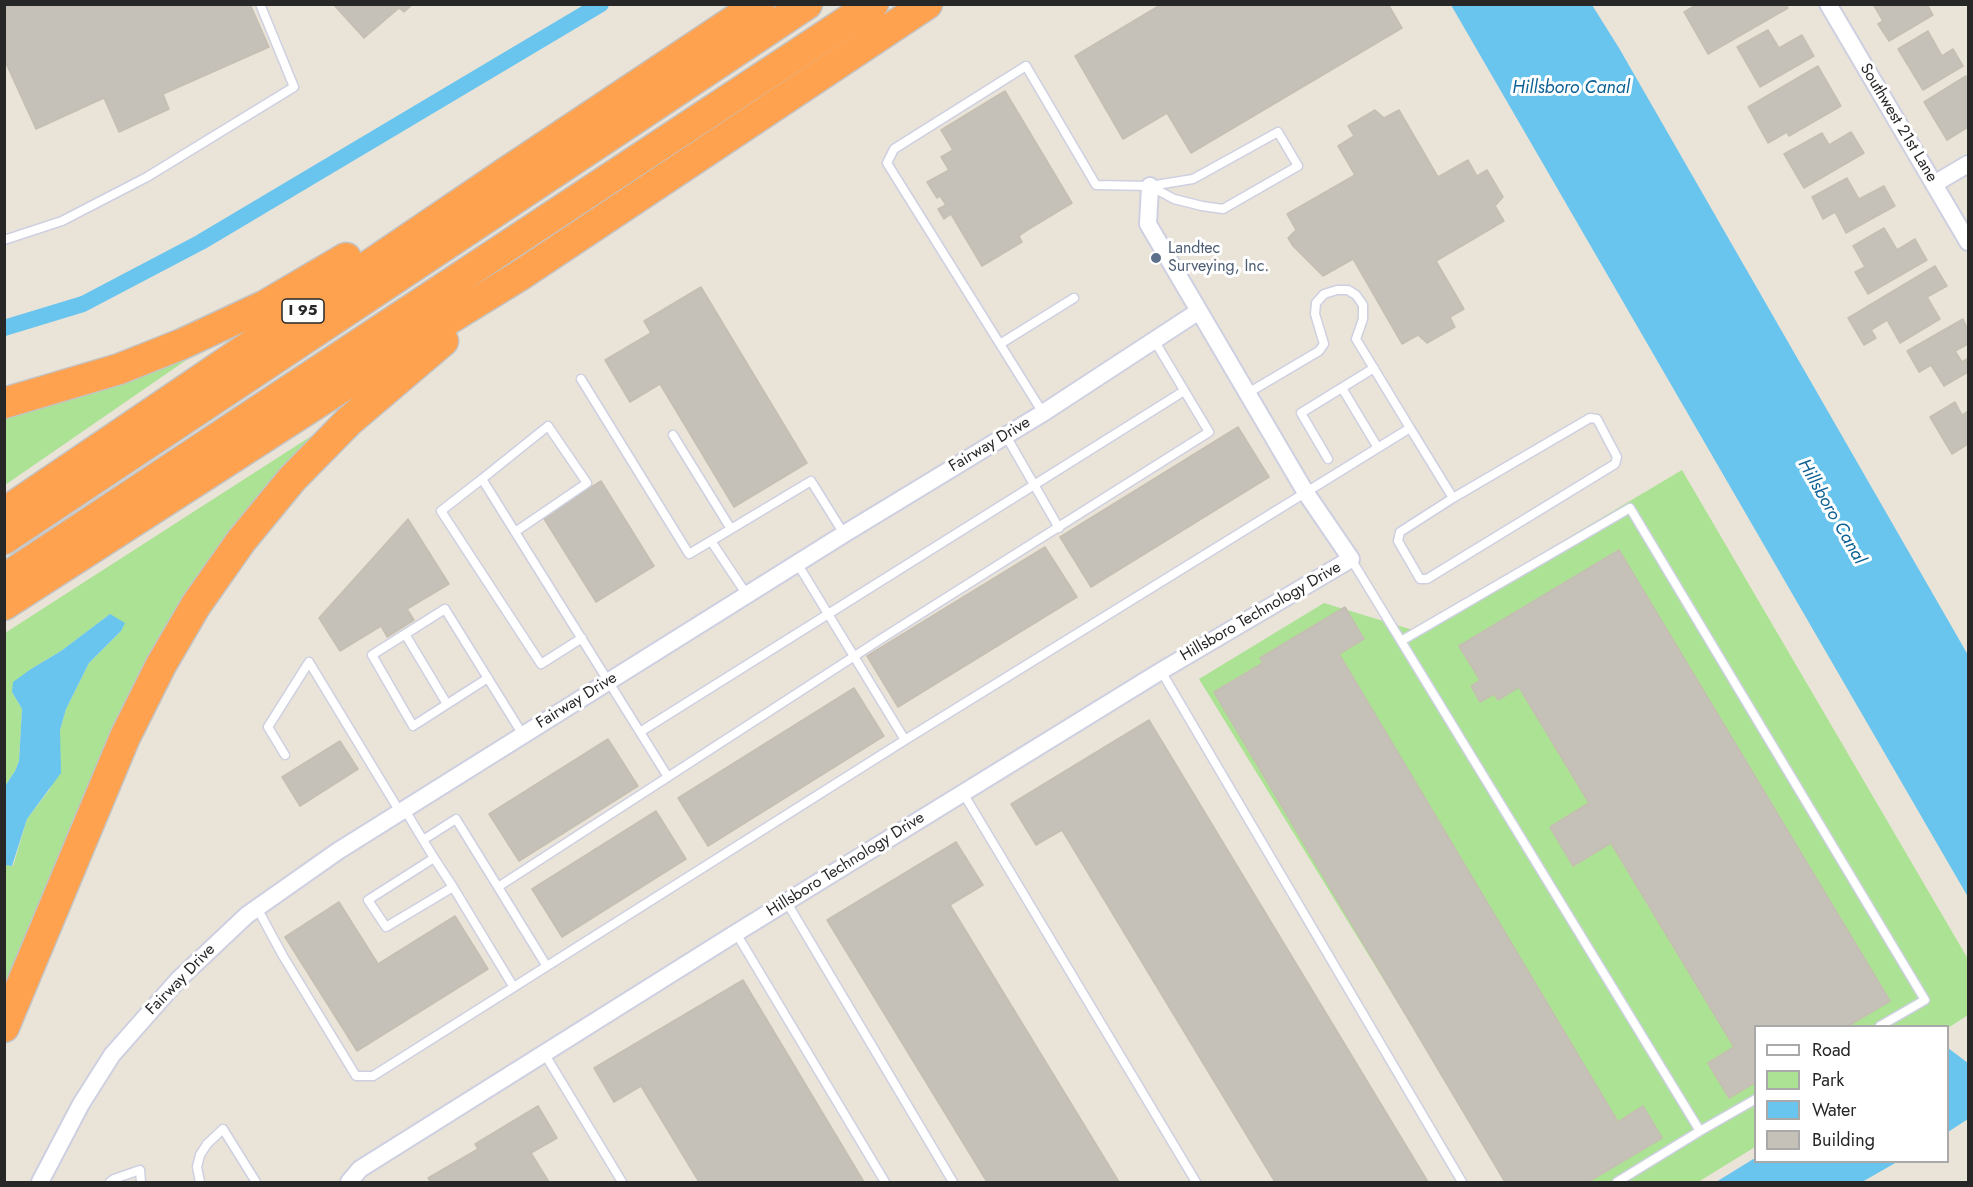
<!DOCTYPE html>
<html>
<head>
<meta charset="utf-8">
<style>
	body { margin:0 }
	#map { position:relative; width:1973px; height:1187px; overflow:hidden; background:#eae3d8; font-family:Jost,sans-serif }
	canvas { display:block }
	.frame { position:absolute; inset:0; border:6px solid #272727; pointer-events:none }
	.legend { position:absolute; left:1754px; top:1025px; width:195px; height:138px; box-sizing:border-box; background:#fff; border:2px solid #a9a9a9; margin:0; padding:8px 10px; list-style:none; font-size:18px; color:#272727 }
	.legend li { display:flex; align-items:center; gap:12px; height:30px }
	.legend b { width:30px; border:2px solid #a9a9a9 }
</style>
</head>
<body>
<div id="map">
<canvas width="1973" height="1187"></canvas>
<div class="frame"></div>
<ul class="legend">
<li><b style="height:8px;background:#fff"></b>Road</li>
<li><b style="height:16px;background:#abe294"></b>Park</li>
<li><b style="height:16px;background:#69c5ee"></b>Water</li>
<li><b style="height:16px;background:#c5c0b8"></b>Building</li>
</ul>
</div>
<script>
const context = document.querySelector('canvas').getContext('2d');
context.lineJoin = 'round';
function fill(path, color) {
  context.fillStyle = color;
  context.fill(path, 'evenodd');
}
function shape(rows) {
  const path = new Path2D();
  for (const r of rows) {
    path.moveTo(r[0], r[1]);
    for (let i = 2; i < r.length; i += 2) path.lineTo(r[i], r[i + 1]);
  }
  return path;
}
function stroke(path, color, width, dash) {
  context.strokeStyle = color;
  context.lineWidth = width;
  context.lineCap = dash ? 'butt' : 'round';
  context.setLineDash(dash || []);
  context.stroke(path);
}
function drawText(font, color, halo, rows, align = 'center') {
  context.font = font + ' Jost,sans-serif';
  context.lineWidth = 6;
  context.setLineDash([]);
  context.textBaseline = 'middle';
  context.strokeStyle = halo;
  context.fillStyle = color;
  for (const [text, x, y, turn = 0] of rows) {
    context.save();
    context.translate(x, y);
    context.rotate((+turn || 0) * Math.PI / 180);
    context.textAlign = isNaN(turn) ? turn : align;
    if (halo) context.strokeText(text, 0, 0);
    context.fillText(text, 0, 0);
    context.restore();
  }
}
fill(shape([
	[211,343,5,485,5,412],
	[327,426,232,540,5,1004,5,865,13,866,27,819,50,789,60,751,60,730,66,709,89,663,121,631,110,614,61,651,31,669,12,692,22,709,19,761,15,771,5,786,5,633],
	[1682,470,1968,959,1968,1015,1948,1028,1948,1026,1756,1026,1755,1147,1698,1182,1508,1182,1199,679,1324,603,1413,630]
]), '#abe294');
fill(shape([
	[1451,5,1592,5,1619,48,1968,655,1968,897],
	[110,614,125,623,121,631,89,663,66,709,60,730,61,773,27,819,12,866,5,865,5,786,15,771,19,761,22,709,12,692,13,682,31,669,61,651],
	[1948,1048,1968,1063,1968,1119,1948,1132],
	[1755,1158,1756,1162,1897,1162,1862,1182,1716,1182]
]), '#69c5ee');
stroke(shape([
	[4,328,83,304,201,242,601,4]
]), '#69c5ee', 16);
const building = shape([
	[4,4,250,4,269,47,163,94,169,109,119,132,104,98,36,129,4,59,4,13,7,12,4,4],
	[333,4,413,4,404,12,399,8,364,38,333,4],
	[1162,4,1388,4,1402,28,1191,153,1167,113,1123,139,1075,56,1162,4],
	[1698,4,1786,4,1788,8,1708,54,1684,12,1698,4],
	[1873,4,1927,4,1933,15,1889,41,1878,24,1883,21,1873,4],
	[1768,30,1779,48,1802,35,1814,56,1760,87,1737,47,1768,30],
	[1928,31,1942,56,1953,49,1963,66,1923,90,1898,49,1928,31],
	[1818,66,1841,106,1789,136,1787,132,1768,143,1748,107,1818,66],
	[1966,76,1968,80,1968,127,1947,140,1924,102,1966,76],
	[1005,91,1072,203,1029,229,1019,236,1022,242,982,266,951,214,944,219,938,209,946,205,940,196,937,198,927,182,949,170,941,157,953,150,941,130,1005,91],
	[1375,110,1384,118,1399,110,1438,177,1468,160,1477,176,1487,170,1503,197,1495,206,1504,221,1436,261,1464,309,1450,317,1455,327,1427,343,1418,335,1402,344,1353,259,1323,276,1293,246,1288,238,1296,230,1287,214,1355,175,1338,146,1354,136,1348,126,1375,110],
	[1851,132,1864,153,1804,188,1784,154,1822,133,1829,145,1851,132],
	[1847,178,1859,199,1884,186,1895,206,1846,233,1835,212,1823,219,1812,197,1847,178],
	[1884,228,1897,250,1915,239,1927,260,1868,294,1855,272,1865,267,1853,246,1884,228],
	[1935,266,1947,286,1927,297,1940,319,1900,343,1887,320,1871,330,1876,338,1864,345,1848,318,1935,266],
	[701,287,807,463,734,507,660,384,630,402,605,360,651,333,644,321,701,287],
	[1963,319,1968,330,1968,344,1955,351,1962,362,1967,359,1968,372,1944,386,1931,365,1919,372,1907,351,1963,319],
	[1955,402,1962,415,1968,411,1968,444,1952,454,1930,417,1955,402],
	[1238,427,1269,477,1091,587,1060,537,1238,427],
	[601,481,654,566,596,602,543,517,601,481],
	[408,519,449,584,407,609,414,620,387,637,381,626,340,651,319,618,408,519],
	[1045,547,1077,597,898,707,867,656,1045,547],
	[1619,550,1890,1001,1848,1026,1756,1026,1756,1082,1729,1098,1708,1063,1734,1047,1611,843,1573,866,1550,827,1589,803,1519,687,1498,700,1494,694,1480,702,1471,686,1480,680,1459,646,1619,550],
	[1345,607,1364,639,1339,654,1618,1122,1643,1106,1662,1138,1588,1182,1505,1182,1214,692,1263,663,1260,658,1345,607],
	[854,688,884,736,708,846,678,798,854,688],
	[1149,720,1428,1182,1275,1182,1062,830,1036,845,1011,804,1149,720],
	[608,739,638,786,519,861,489,814,608,739],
	[340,741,358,769,300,806,282,777,340,741],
	[656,811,686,859,562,937,532,889,656,811],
	[956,842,983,885,950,905,1119,1182,987,1182,827,920,956,842],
	[339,902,378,964,455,916,488,969,357,1051,285,937,339,902],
	[743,980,864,1182,699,1182,641,1086,614,1102,594,1068,743,980],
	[538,1106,557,1138,531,1153,549,1182,431,1182,428,1178,478,1149,475,1144,538,1106]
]);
fill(building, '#c5c0b8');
stroke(building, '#c5bfb2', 1.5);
const lane = shape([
	[4,240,62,221,147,177,294,87,260,4],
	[1000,344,1074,298],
	[581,379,689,554,711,541],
	[1342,388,1378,448],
	[1043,413,887,163,894,149,1026,66,1096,185,1150,186,1174,199,1202,206,1223,209,1298,166,1278,132,1193,179,1150,186],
	[1410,428,1453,498,1400,532,1398,541,1420,579,1427,579,1615,464,1617,457,1597,419,1590,418,1453,498],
	[673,435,731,529],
	[1006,436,1059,528],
	[1328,459,1301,413,1374,368],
	[482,479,441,511,541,664,582,638],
	[515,532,587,483,548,426,482,479,668,777],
	[1351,559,1700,1131,1617,1182],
	[797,563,905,740],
	[747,595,711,541,811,481,844,534],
	[405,634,447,704],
	[1401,641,1630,508,1925,1000,1880,1026],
	[1161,671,1462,1182],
	[488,678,413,726,372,655,445,609,523,735],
	[640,732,1184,391],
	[285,755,268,727,309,662,400,812],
	[963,793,1196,1182],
	[405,810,423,840,456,819,498,887,884,637,1209,432,1154,340],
	[423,840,434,858,368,900,386,927,453,887,434,858],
	[453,887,513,986],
	[498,887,546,965],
	[786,901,953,1182],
	[257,908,283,956,356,1076,373,1076,905,740,1410,428,1356,339,1363,319,1363,305,1356,295,1348,290,1337,290,1324,294,1316,303,1315,314,1324,344,1319,351,1248,393],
	[736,933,885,1182],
	[544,1053,622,1182],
	[1700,1131,1756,1099],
	[110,1182,114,1179,140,1170,141,1182],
	[200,1182,197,1167,200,1155,207,1144,223,1129,256,1182]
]);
const street = shape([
	[1828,4,1968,242],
	[1934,184,1968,164],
	[40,1182,81,1104,112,1055,178,980,247,915,338,851,844,534,1043,413,1199,311],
	[349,1182,360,1169,736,933,1161,671,1351,559,1306,493,1148,224,1150,186]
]);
const highway = shape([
	[4,403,119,369,182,344,266,305,346,258],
	[4,513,504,174,759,4],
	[4,539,807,4],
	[4,579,873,4],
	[4,605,415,340,519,276,927,4],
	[4,1027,125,737,161,665,196,605,241,541,292,479,349,421,443,341]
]);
stroke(lane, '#ced0e1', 11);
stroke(street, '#ced0e1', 20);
stroke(highway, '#c3c3c3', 33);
stroke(lane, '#fff', 8);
stroke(street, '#fff', 16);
stroke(highway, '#fea24f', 30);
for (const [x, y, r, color] of [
	[1156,258,6,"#5c6f8a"]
]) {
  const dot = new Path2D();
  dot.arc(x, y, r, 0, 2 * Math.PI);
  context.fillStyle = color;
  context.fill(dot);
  stroke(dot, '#fff', 2);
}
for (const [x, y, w] of [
	[303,311,42]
]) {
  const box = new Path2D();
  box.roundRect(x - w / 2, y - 12, w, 24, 4.5);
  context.fillStyle = '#fff';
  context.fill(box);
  stroke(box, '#272727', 1.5);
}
drawText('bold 15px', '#272727', null, [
	["I 95",303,311]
]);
drawText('16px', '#272727', '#fff', [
	["Southwest 21st Lane",1898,123,59],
	["Fairway Drive",990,445,-31],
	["Hillsboro Technology Drive",1261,612,-30],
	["Fairway Drive",577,701,-32],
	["Hillsboro Technology Drive",846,865,-32],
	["Fairway Drive",181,980,-46]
]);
drawText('16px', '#4e5e75', '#fff', [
	["Landtec",1168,249],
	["Surveying, Inc.",1168,267]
], 'left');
drawText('italic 18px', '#0d6195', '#fff', [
	["Hillsboro Canal",1571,89],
	["Hillsboro Canal",1831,512,60]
]);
</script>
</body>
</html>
